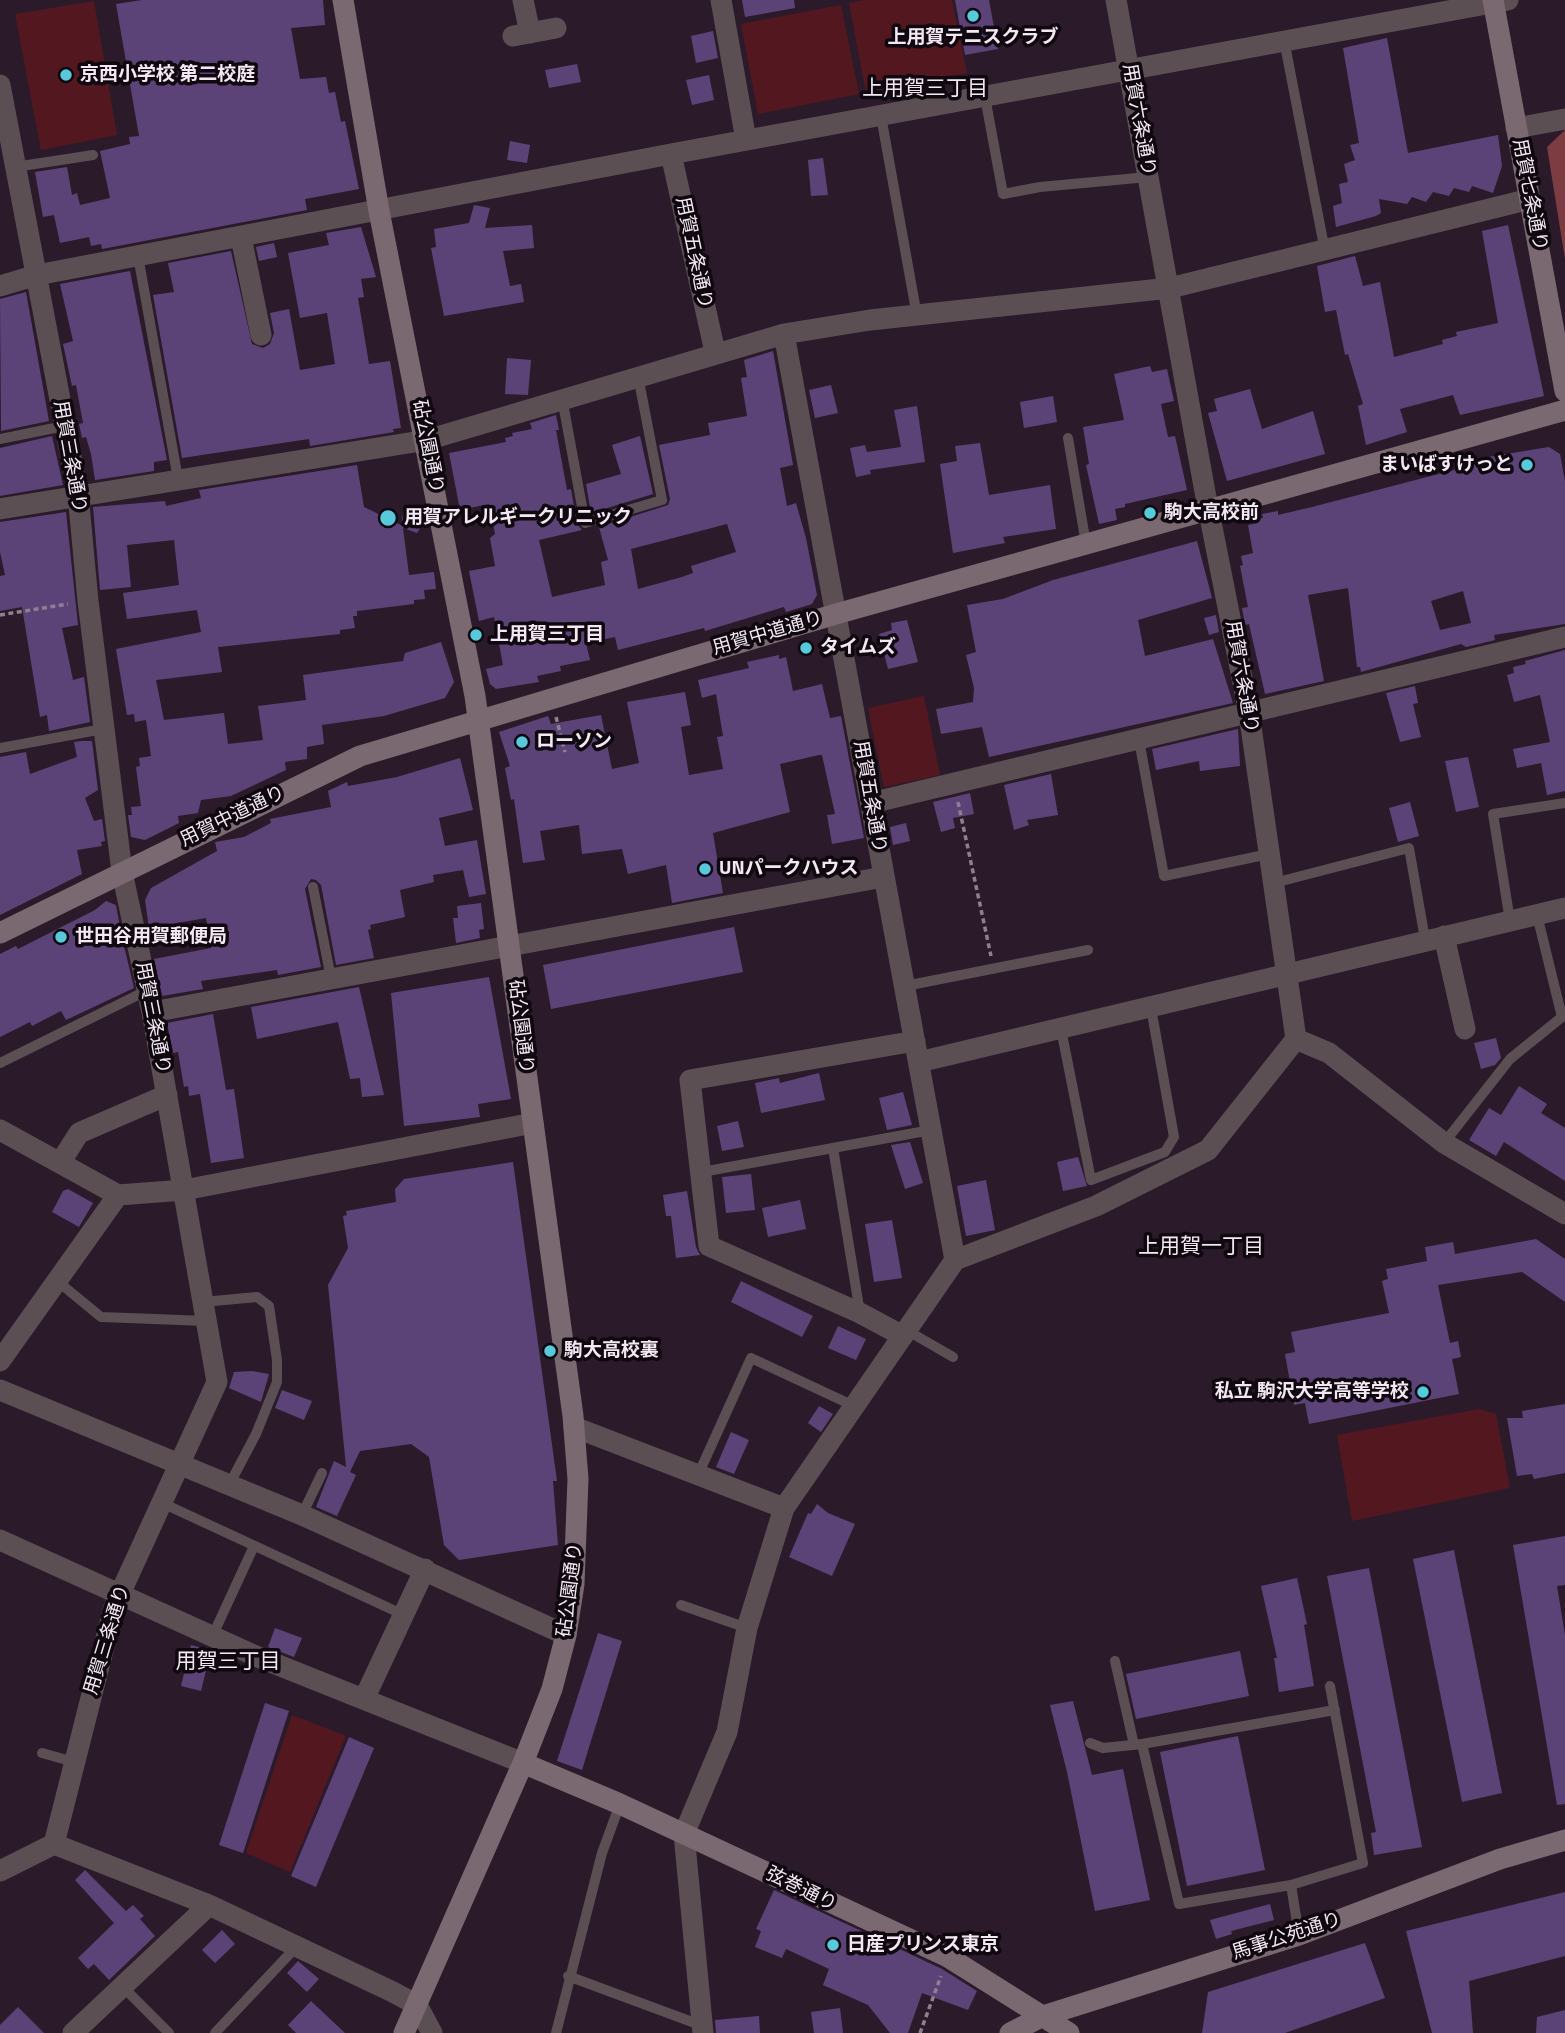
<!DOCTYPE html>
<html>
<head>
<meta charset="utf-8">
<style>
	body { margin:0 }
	canvas { display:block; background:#2b1a2a }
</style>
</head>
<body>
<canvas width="1565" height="2033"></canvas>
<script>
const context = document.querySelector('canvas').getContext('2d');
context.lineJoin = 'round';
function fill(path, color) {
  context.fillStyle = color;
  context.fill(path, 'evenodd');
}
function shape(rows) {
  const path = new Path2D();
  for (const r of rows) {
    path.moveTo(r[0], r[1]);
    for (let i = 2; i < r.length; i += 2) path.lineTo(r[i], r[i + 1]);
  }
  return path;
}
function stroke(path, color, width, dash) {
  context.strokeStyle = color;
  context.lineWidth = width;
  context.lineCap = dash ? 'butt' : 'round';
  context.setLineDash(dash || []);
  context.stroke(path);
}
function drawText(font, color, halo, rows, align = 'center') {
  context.font = font + ' "Titillium Web","Noto Sans JP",sans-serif';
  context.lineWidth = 7;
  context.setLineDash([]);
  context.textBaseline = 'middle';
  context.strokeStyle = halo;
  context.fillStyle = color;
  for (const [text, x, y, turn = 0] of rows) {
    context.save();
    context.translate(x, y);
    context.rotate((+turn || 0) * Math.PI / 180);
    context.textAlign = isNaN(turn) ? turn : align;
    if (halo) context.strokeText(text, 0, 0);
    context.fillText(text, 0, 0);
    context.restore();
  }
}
fill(shape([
	[864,0,952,0,967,73,866,93,849,3],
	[94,1,117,135,41,150,15,14],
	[841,5,859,94,758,114,741,24],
	[924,696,940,775,884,787,868,708],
	[1479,1409,1496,1414,1510,1488,1352,1521,1337,1435],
	[292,1715,346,1736,290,1872,246,1853]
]), '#531720');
fill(shape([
	[1565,130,1565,259,1547,147]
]), '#7d3c42');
fill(shape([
	[142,0,323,0,325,25,291,28,300,79,326,77,329,93,335,92,341,122,345,121,359,189,305,199,307,210,102,249,101,244,91,246,89,237,60,243,54,215,43,217,35,172,67,167,72,195,77,193,80,205,110,198,100,151,130,144,129,137,139,136,116,4],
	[742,0,794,0,795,8,745,17],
	[955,0,989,0,998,49,965,55],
	[713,31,718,58,696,63,691,36],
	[1387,38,1408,153,1498,135,1502,166,1493,193,1472,186,1469,192,1454,188,1449,196,1433,192,1426,202,1412,197,1407,204,1379,199,1381,213,1376,216,1336,227,1333,206,1342,203,1339,184,1348,182,1344,164,1355,160,1350,145,1359,143,1343,48],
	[577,64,581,82,549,88,545,70],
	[709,75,714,100,692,105,686,80],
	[510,141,530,145,527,163,507,160],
	[823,158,828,195,811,196,808,160],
	[474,205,490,208,485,228,532,225,534,248,503,251,510,286,521,284,524,302,444,316,431,248,436,247,434,229,469,223],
	[1508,225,1544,396,1460,415,1453,395,1400,409,1407,432,1366,445,1358,406,1363,404,1348,354,1345,355,1336,310,1325,312,1317,266,1355,256,1363,286,1380,282,1394,357,1443,344,1442,340,1457,336,1456,332,1498,323,1482,231],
	[361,227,376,277,361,279,364,297,358,298,369,364,390,361,401,428,393,429,394,432,310,446,309,439,182,458,153,295,174,292,168,263,231,251,252,344,263,348,270,344,274,333,270,313,289,309,300,370,335,364,327,313,300,318,288,253,329,245,326,233],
	[274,243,277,257,259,261,256,247],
	[130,271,167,460,154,462,154,471,95,480,91,454,86,437,82,438,79,424,83,423,76,385,72,386,63,344,73,341,60,284],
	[26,292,49,421,1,431,0,299],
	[773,351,793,465,780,468,787,506,796,503,806,538,817,595,812,604,786,612,784,607,705,631,704,628,618,650,615,637,586,643,590,660,560,666,561,671,537,676,539,682,496,689,490,684,486,669,503,665,494,617,479,621,469,571,495,566,490,538,495,534,489,504,460,510,449,453,506,442,505,438,513,436,512,433,532,429,530,423,556,415,559,430,556,430,567,490,571,489,577,524,582,530,539,540,552,597,605,585,601,562,608,560,599,527,668,505,670,499,659,445,710,435,708,423,747,416,741,378,747,377,744,360],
	[727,524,736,552,691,566,693,573,682,577,638,589,631,549],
	[507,358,531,360,528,395,505,394],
	[1150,366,1152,372,1167,369,1174,401,1161,404,1168,437,1175,436,1187,490,1125,504,1125,507,1115,509,1117,520,1099,524,1086,465,1089,464,1083,427,1124,420,1114,374],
	[831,385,838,413,815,418,809,390],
	[1250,389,1262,429,1313,411,1325,454,1227,481,1208,413,1217,411,1214,399],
	[1053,396,1057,422,1024,428,1020,402],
	[917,406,925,462,870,470,871,474,856,477,850,448,865,445,867,452,901,447,894,410],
	[52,436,63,485,0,496,0,448],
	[640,436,653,494,591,513,586,484,621,474,612,445],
	[980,443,989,495,1050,485,1056,529,1003,537,1005,543,953,553,940,464,957,461,955,446],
	[1549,447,1560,454,1565,481,1565,624,1494,635,1495,640,1466,647,1461,644,1361,672,1360,667,1357,667,1348,588,1308,595,1324,681,1265,694,1249,624,1245,625,1242,608,1248,607,1240,566,1243,565,1241,556,1253,553,1248,525,1253,524,1252,520,1263,518,1262,514,1278,511,1278,515,1312,507,1477,464,1476,459],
	[1463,591,1471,623,1440,630,1431,601],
	[357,465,364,507,401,525,404,509,425,521,417,533,403,528,409,575,434,572,436,589,424,590,425,599,414,600,414,604,357,611,357,616,353,616,355,628,340,630,340,634,218,647,222,672,156,680,164,720,224,713,228,744,263,740,258,706,306,700,303,675,403,661,405,653,441,642,454,682,445,698,384,716,322,725,324,744,307,747,307,759,285,762,286,770,231,796,201,800,198,813,178,816,179,823,145,840,131,837,128,815,132,815,131,807,141,806,136,767,140,766,139,758,151,756,146,720,135,722,134,714,127,715,116,649,201,632,197,610,127,619,123,593,179,585,174,540,127,545,131,587,100,590,93,507,165,501,166,506,201,498,199,490],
	[66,512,78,625,62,628,73,680,84,677,90,722,49,731,47,715,40,717,22,607,0,611,0,576,5,575,0,552,0,522],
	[1197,541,1212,598,1138,620,1145,656,1213,639,1233,703,989,757,982,727,941,734,936,709,973,702,974,688,966,655,976,652,967,605,1003,599,1053,580],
	[1216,615,1219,632,1209,635,1204,618],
	[907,620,918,662,888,669,879,634,892,630,891,623],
	[1565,650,1565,791,1547,795,1541,763,1517,768,1513,749,1550,742,1540,695,1514,702,1507,675,1514,673,1513,667,1526,664,1525,661],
	[779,655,779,659,786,657,793,691,822,684,830,718,841,716,864,838,832,844,827,815,835,814,822,755,819,755,780,764,790,812,713,833,723,893,672,903,666,865,628,874,622,849,582,854,579,825,540,831,545,860,523,863,514,799,511,800,505,768,510,766,499,732,548,716,551,724,601,715,612,769,639,763,627,702,685,692,691,725,681,727,689,775,723,769,717,737,723,736,716,694,702,698,698,680,749,668,747,662],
	[1415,686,1418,703,1413,704,1421,737,1400,742,1386,693],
	[1238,729,1240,766,1200,771,1199,761,1156,770,1152,749],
	[82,741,92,741,98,790,85,798,94,821,102,819,105,841,101,842,102,846,77,850,82,874,0,915,0,757,26,752,30,774,77,757,74,742],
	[1468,757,1479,807,1456,812,1445,761],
	[460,758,473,810,439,818,445,846,477,840,486,894,469,897,463,870,433,875,434,882,400,890,405,917,370,925,371,929,368,930,374,958,336,965,321,885,316,880,311,879,305,889,321,967,278,975,277,970,201,981,203,989,162,996,154,959,211,948,206,918,149,928,145,900,151,888,217,851,215,842,244,837,271,823,270,819,331,807,328,791,347,782,348,786,397,777],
	[1051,774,1058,815,1027,820,1029,825,1014,830,1004,785],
	[970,793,974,814,953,818,955,828,941,832,933,802],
	[1410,802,1419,836,1398,842,1389,808],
	[906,823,910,841,893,845,890,827],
	[106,901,116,905,121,932,116,934,125,950,134,988,66,1020,61,1011,32,1026,30,1022,0,1037,0,954,16,946,18,949,95,910],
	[481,903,484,929,479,930,480,938,456,943,453,918,458,918,457,906],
	[734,927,743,972,551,1009,543,965],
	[489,977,511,1099,478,1104,480,1117,404,1126,391,993],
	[359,987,384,1095,362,1097,360,1078,350,1079,338,1022,257,1039,251,1007],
	[213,1014,226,1090,234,1089,244,1158,211,1163,200,1094,189,1096,188,1086,184,1087,178,1052,173,1053,167,1023],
	[1496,1038,1501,1058,1495,1065,1481,1069,1474,1043],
	[819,1073,825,1100,761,1113,755,1083,779,1078,780,1083],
	[1519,1086,1547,1104,1541,1113,1565,1128,1565,1181,1504,1142,1496,1156,1469,1140,1489,1108,1501,1115],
	[903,1092,912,1125,887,1130,879,1098],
	[738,1121,744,1147,722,1151,717,1126],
	[910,1142,923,1183,905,1189,891,1145],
	[1078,1157,1087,1186,1063,1191,1057,1162],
	[513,1162,557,1481,553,1481,558,1545,459,1560,444,1545,429,1457,411,1444,360,1451,350,1472,356,1475,337,1516,316,1507,334,1461,346,1467,328,1285,348,1248,343,1216,347,1215,346,1211,396,1202,395,1189,404,1179],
	[751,1174,755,1210,726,1213,722,1177],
	[986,1180,995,1230,966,1236,957,1186],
	[68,1189,93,1203,79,1227,52,1212,63,1191],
	[687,1191,696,1247,700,1255,676,1258,671,1216,666,1216,663,1195],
	[800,1200,806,1229,768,1237,762,1208],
	[892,1220,902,1278,874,1282,865,1224],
	[1536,1239,1565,1259,1565,1302,1522,1272,1438,1285,1450,1343,1458,1341,1461,1357,1452,1359,1459,1394,1309,1424,1305,1403,1294,1405,1285,1354,1295,1352,1291,1332,1389,1313,1382,1281,1388,1279,1386,1269,1427,1261,1425,1247,1453,1242,1455,1254],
	[741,1281,813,1316,802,1337,731,1302],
	[838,1326,866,1339,856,1360,828,1348],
	[252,1371,269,1374,261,1402,229,1388,234,1372],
	[282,1390,312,1401,304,1420,275,1408],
	[1565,1404,1565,1473,1534,1479,1532,1474,1517,1476,1507,1418,1523,1418,1522,1411],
	[819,1406,833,1414,821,1432,808,1423],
	[731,1432,749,1440,734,1474,716,1467],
	[817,1504,828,1513,855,1524,832,1576,789,1557,808,1513,811,1514],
	[1565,1536,1565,1585,1557,1586,1565,1635,1565,1804,1557,1805,1513,1545],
	[1454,1550,1502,1793,1462,1802,1413,1559],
	[1369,1568,1422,1847,1374,1855,1371,1833,1376,1832,1327,1576],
	[1297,1578,1307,1624,1304,1625,1314,1686,1279,1692,1274,1658,1277,1658,1261,1586],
	[275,1628,302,1638,294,1657,268,1647],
	[598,1633,622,1641,582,1770,557,1761],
	[191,1645,211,1650,201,1691,181,1686],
	[1240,1651,1249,1696,1136,1719,1126,1674],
	[1073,1701,1092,1775,1123,1769,1150,1900,1095,1911,1067,1772,1050,1705],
	[265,1703,289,1711,243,1853,219,1845],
	[1238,1736,1265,1870,1187,1886,1160,1752],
	[349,1737,374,1748,316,1887,291,1876],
	[85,1870,126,1911,133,1905,144,1916,140,1919,155,1936,109,1980,94,1964,88,1969,78,1958,114,1923,75,1880],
	[774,1890,942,1969,977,1991,968,2010,922,1993,908,2033,890,2033,868,2005,823,1985,829,1969,786,1949,782,1958,755,1947,761,1931,756,1929],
	[1565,1892,1565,1956,1469,1981,1473,2033,1432,2033,1406,1931],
	[1270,1904,1274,1920,1231,1931,1232,1934,1216,1939,1210,1920],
	[222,1930,235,1944,215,1963,202,1950],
	[1365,1943,1385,1998,1285,2033,1202,2033,1208,1992],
	[298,1961,319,1979,307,1992,287,1973],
	[311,2001,345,2033,296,2033,288,2025],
	[18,2007,44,2033,0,2033,0,2025],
	[840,2008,843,2033,814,2033,811,2012],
	[1565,2010,1565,2033,1536,2033,1537,2017],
	[759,2016,760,2033,716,2033,715,2020]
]), '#5b4378');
stroke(shape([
	[0,615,68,604],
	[556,717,565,752],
	[958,802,991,956],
	[920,2033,941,1976]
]), '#8e808e', 3.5, [5, 3.5]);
stroke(shape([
	[1284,40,1325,251],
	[985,97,1003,194,1040,187,1148,177],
	[881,116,917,316],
	[15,167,93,155],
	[138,256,178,479],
	[562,398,585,523,662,500,638,376],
	[1068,438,1086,544],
	[0,439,64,426],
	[1139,740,1164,876,1269,854],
	[0,748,103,729],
	[1274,883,1409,848,1425,939],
	[313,887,331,978],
	[1510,921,1493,814,1565,803],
	[905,986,1088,950],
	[1061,1029,1091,1180,1165,1152,1174,1137,1151,1008],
	[0,1063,148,990],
	[1444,1143,1510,1059,1562,1017,1537,915],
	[833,1148,860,1313],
	[702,1172,931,1130],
	[56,1280,101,1317,206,1321],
	[203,1302,257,1297,269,1306,277,1360,277,1382,256,1434,228,1487],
	[908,1331,953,1357],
	[698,1475,751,1358,854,1406],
	[160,1502,404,1615],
	[302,1515,322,1473],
	[681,1605,747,1628],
	[212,1637,254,1546],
	[1115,1661,1134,1745],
	[1090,1743,1103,1748,1142,1744,1179,1904,1291,1885,1363,1863,1330,1686],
	[1142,1744,1335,1710],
	[42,1753,74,1762],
	[1291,1885,1299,1935],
	[568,1976,703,2026],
	[124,1988,169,2033],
	[215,2033,298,1945],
	[556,2033,602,1853,620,1804]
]), '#5b4f54', 10);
stroke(shape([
	[523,0,530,33],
	[721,0,746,140],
	[1116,0,1205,492,1249,713,1296,1039,1329,1053,1444,1143,1565,1214],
	[513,36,556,28],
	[0,85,78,494,88,601,122,872,152,1012,217,1382,114,1607,54,1844],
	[1516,128,1565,119],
	[671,154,715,352],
	[241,237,261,335],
	[0,286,37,275,671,154,1508,0],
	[784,334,955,1260],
	[0,509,427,440,784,334,870,320,1170,288,1530,199],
	[871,803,1565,637],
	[1444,936,1465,1029],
	[152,1012,883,877],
	[919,1062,1565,908],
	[0,1130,118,1195],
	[60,1163,79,1133,167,1095],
	[903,1336,860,1313,709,1246,690,1080,915,1041],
	[0,1361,118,1195,184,1190,533,1123],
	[0,1390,302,1515,566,1635],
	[574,1427,784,1508],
	[0,1540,258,1657,523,1763],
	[364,1699,425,1569],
	[0,1871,54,1844,209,1905,393,1992,417,2005,432,2033],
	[73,2033,209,1905],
	[703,2033,684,1834,727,1732,747,1628,784,1508,955,1260,1096,1206,1208,1150,1296,1039]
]), '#5b4f54', 21);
stroke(shape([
	[343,0,379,211,475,696,573,1416,578,1479,574,1584,566,1635,552,1689,523,1763,404,2033],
	[1493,0,1565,391],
	[0,933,360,756,836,614,1565,410],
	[523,1763,620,1804,948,1957,1069,2033],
	[1010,2033,1043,2016,1299,1935,1500,1859,1565,1840]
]), '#7b6971', 21);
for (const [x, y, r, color] of [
	[973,16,7,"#53cbdb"],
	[66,75,7,"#53cbdb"],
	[1527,465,7,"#53cbdb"],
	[1150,513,7,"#53cbdb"],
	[388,518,9,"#53cbdb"],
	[476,635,7,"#53cbdb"],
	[806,648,7,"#53cbdb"],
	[522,742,7,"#53cbdb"],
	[705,869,7,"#53cbdb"],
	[61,937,7,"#53cbdb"],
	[550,1351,7,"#53cbdb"],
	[1423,1392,7,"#53cbdb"],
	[833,1945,7,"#53cbdb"]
]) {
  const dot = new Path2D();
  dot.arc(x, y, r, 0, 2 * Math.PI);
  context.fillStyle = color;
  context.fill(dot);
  stroke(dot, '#0f080f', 2.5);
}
drawText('bold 19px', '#f2e7f2', '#0f080f', [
	["上用賀テニスクラブ",973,38,"center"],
	["京西小学校 第二校庭",80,75],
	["まいばすけっと",1513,465,"right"],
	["駒大高校前",1164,513],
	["用賀アレルギークリニック",404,518],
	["上用賀三丁目",490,635],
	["タイムズ",820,648],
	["ローソン",536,742],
	["UNパークハウス",719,869],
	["世田谷用賀郵便局",75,937],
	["駒大高校裏",564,1351],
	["私立 駒沢大学高等学校",1409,1392,"right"],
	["日産プリンス東京",847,1945]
], 'left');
drawText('19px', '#f2e7f2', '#0f080f', [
	["用賀六条通り",1138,120,80],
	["用賀七条通り",1529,195,79],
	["用賀五条通り",693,253,78],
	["砧公園通り",427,447,79],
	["用賀三条通り",69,457,80],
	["用賀中道通り",768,634,-16],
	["用賀六条通り",1241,677,80],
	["用賀五条通り",869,797,80],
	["用賀中道通り",233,817,-26],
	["用賀三条通り",152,1018,79],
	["砧公園通り",520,1027,83],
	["砧公園通り",571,1590,-83],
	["用賀三条通り",108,1640,-73],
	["弦巻通り",801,1890,26],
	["馬事公苑通り",1287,1937,-18]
]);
drawText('21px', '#f2e7f2', '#0f080f', [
	["上用賀三丁目",925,90],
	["上用賀一丁目",1201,1248],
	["用賀三丁目",228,1663]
]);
</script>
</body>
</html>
